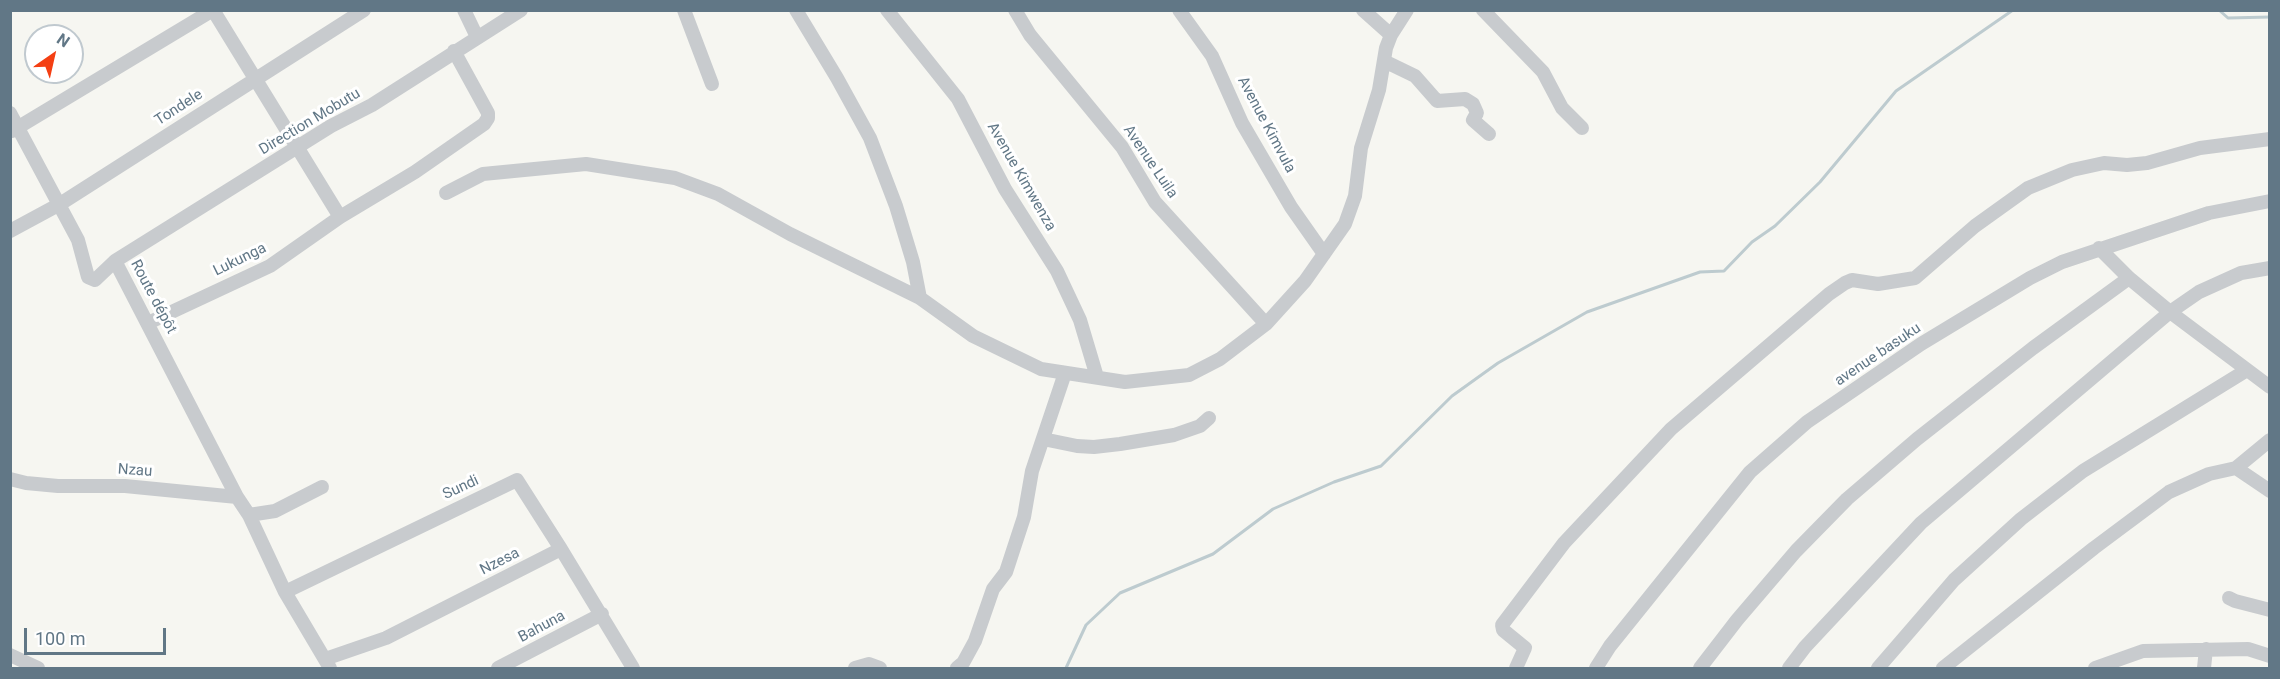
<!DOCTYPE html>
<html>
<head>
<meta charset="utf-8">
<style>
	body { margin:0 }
	#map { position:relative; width:2280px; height:679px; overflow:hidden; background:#f6f6f1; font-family:Roboto,sans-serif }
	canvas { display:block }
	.frame { position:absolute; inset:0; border:12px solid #617786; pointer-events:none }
	.north { position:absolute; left:24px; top:24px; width:60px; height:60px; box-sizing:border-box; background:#fff; border:2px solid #c0c9cf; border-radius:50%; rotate:34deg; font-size:16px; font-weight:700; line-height:24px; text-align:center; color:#617786 }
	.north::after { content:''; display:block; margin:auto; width:21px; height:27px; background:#f43f13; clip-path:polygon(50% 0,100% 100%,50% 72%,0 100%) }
	.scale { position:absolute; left:24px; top:628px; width:142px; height:27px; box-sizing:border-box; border:3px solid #617786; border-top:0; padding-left:8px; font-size:18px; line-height:21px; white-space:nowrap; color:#617786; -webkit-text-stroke:4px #fff; paint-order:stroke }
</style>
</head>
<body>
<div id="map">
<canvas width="2280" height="679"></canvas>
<div class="frame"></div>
<div class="north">N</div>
<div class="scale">100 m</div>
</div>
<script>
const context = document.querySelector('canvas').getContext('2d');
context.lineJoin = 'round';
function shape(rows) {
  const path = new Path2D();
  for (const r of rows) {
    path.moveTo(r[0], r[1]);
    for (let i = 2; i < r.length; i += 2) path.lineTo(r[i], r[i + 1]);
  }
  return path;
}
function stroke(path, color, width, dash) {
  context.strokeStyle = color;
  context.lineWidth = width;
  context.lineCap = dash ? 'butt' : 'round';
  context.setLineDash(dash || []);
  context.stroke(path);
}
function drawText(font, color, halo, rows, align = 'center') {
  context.font = font + ' Roboto,sans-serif';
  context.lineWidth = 6;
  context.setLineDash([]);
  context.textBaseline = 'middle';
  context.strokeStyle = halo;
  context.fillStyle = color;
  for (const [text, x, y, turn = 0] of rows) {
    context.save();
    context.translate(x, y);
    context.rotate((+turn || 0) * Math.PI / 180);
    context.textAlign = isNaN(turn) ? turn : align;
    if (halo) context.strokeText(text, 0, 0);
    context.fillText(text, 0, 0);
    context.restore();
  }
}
stroke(shape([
	[2219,10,2228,18,2270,17],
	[1066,668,1086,625,1120,593,1213,554,1273,509,1334,482,1381,466,1452,396,1498,363,1587,312,1700,272,1724,271,1752,242,1775,226,1820,182,1896,91,2013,10]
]), '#bdcbcf', 3);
stroke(shape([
	[213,10,340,217,415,172,484,124,488,118,488,113,454,51],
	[464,10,477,37],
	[684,10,712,84],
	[796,10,837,78,870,138,896,206,913,262,920,298],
	[887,10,958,99,1005,189,1057,271,1080,320,1097,377],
	[1015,10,1030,35,1122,147,1155,202,1266,324],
	[1179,10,1212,56,1242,123,1291,207,1324,254],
	[1363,10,1391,35],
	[1483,10,1543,72,1562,108,1582,128],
	[1384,61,1415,76,1437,101,1465,99,1473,104,1477,113,1473,120,1489,134],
	[10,113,78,240,88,277,95,280,115,261,237,497],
	[12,131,213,10],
	[446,193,483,174,586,164,675,178,718,194,790,234,920,298,973,336,1041,369,1125,382,1189,375,1220,359,1266,324,1305,281,1345,224,1355,196,1361,148,1379,90,1386,48,1391,35,1407,10],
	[10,231,60,204,364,10],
	[2099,248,2129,278,2170,312,2270,387],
	[115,261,331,126,372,105,521,10],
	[148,323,270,266,340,217],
	[1043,439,1077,446,1094,447,1120,444,1174,435,1200,426,1209,418],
	[2236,468,2270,491],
	[10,479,26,483,58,486,125,486,237,497,249,515,285,592,517,480,561,549],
	[249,515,275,511,322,487],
	[285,592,330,668],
	[2229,598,2235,601,2270,610],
	[10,655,38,668],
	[325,659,386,638,561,549,633,668],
	[498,668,602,614],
	[855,668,869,664,880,668],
	[957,668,963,663,975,641,993,589,1006,572,1024,517,1032,471,1065,373],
	[1516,668,1525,648,1503,630,1502,625,1564,543,1671,429,1829,294,1845,283,1852,280,1878,284,1915,278,1975,226,2028,188,2072,170,2104,163,2127,165,2147,163,2200,148,2270,139],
	[1596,668,1610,646,1750,472,1807,422,1921,344,2030,278,2062,262,2209,213,2270,201],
	[1700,668,1737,620,1796,551,1847,499,1917,439,2033,348,2129,278],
	[1789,668,1805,647,1921,523,2170,312,2199,292,2241,273,2270,268],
	[1878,668,1954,580,2021,519,2083,471,2247,370],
	[1943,668,2094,548,2169,492,2209,474,2236,468,2270,440],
	[2095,668,2143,651,2248,649,2270,656],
	[2204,668,2206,649]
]), '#c8cbce', 14);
drawText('15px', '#617786', '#fff', [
	["Tondele",179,108,-33],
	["Direction Mobutu",310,122,-31],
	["Avenue Kimvula",1266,125,62],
	["Avenue Luila",1150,162,56],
	["Avenue Kimwenza",1021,177,60],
	["Lukunga",240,260,-26],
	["Route dépôt",153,297,62],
	["avenue basuku",1878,355,-34],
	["Nzau",135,471,4],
	["Sundi",461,488,-25],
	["Nzesa",500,562,-27],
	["Bahuna",542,627,-28]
]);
</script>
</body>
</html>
